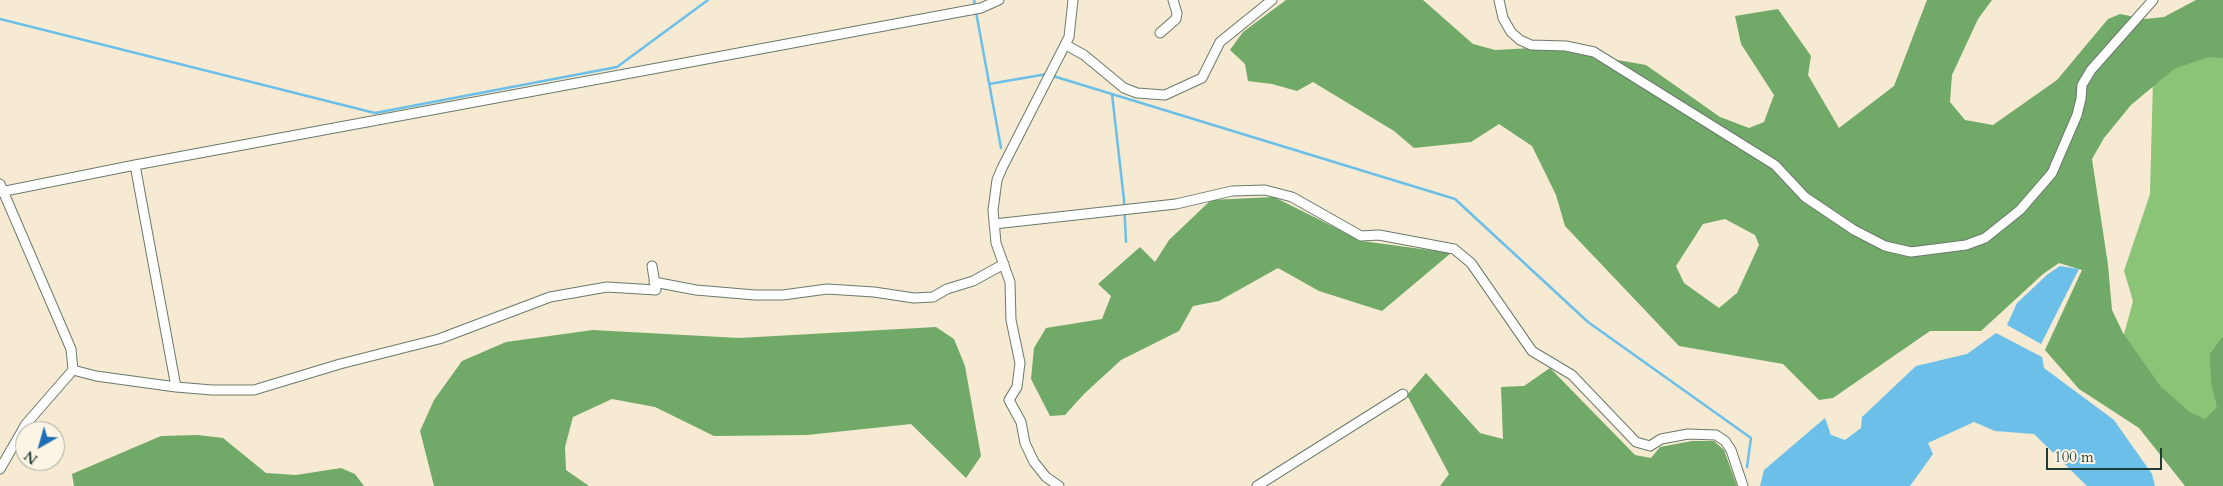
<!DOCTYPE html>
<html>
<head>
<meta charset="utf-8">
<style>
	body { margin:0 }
	#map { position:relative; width:2223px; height:486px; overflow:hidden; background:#f6ead2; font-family:Cardo,serif }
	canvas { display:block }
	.north { position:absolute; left:15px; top:421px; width:50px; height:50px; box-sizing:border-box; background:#fcf5e5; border:1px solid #a4ab9e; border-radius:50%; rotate:218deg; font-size:14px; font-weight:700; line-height:20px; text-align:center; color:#1f3d34 }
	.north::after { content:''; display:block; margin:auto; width:18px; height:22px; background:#1f6fb2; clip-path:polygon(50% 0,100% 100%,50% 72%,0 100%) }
	.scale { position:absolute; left:2046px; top:448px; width:116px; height:22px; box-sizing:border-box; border:2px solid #1f3d34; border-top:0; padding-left:6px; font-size:15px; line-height:18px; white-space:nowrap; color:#1f3d34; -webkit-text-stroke:4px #fcf5e5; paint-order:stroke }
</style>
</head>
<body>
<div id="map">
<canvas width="2223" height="486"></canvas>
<div class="north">N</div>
<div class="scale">100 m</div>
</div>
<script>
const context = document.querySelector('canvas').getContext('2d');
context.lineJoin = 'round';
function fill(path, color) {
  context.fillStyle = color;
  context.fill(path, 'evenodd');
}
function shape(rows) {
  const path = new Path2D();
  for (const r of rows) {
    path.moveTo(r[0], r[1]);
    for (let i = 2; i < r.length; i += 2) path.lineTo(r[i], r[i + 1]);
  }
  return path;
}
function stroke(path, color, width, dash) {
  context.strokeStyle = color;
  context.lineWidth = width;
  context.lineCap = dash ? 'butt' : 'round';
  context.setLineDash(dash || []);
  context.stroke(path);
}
fill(shape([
	[2205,46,2223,47,2223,486,2122,342,2133,301,2124,271,2150,194,2153,79]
]), '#8bc377');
fill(shape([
	[1286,0,1423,0,1473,44,1495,50,1532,48,1572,52,1646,65,1720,117,1749,128,1764,122,1774,95,1741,44,1735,16,1778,9,1811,56,1808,75,1839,128,1894,86,1927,0,1992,0,1978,19,1952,75,1950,102,1965,120,1993,125,2057,80,2108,19,2120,14,2145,19,2164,17,2196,0,2223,0,2223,58,2208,57,2174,69,2131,105,2104,138,2092,159,2108,265,2112,310,2123,333,2161,387,2191,413,2205,419,2217,407,2211,382,2210,354,2223,336,2223,486,2185,486,2139,428,2079,389,2045,350,2082,270,2059,263,2043,274,1981,331,1930,331,1833,398,1819,400,1783,364,1679,346,1565,226,1556,195,1532,146,1499,124,1471,142,1414,148,1394,131,1313,82,1297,91,1272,84,1248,81,1245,64,1230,50,1243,32],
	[1725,219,1755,235,1759,245,1737,293,1719,308,1684,283,1676,266,1703,224],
	[1274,197,1362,241,1451,253,1382,311,1319,291,1278,268,1219,301,1193,306,1179,331,1121,360,1084,394,1065,415,1050,416,1031,379,1034,348,1046,328,1102,319,1111,296,1098,284,1140,247,1155,262,1169,240,1211,200],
	[936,327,954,339,965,366,981,456,966,478,911,424,807,435,714,436,655,407,612,399,573,417,565,447,566,470,589,486,434,486,420,431,434,400,462,361,506,342,593,330,739,338],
	[1550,368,1635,455,1651,458,1660,447,1692,441,1714,441,1724,450,1737,486,1440,486,1449,474,1407,395,1426,373,1480,433,1503,439,1501,387,1524,386],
	[198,435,223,438,266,473,296,475,341,468,355,474,364,486,74,486,72,474,161,436]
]), '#70a968');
fill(shape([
	[2060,266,2079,269,2041,344,2007,325,2017,303,2048,274],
	[1996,333,2042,357,2044,368,2114,420,2152,474,2155,486,2087,486,2034,434,1995,431,1974,422,1928,443,1933,454,1910,486,1760,486,1764,470,1825,418,1831,435,1845,440,1861,428,1862,417,1916,366,1967,354]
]), '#6bbfe8');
stroke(shape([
	[974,0,975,7],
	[976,12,1001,148],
	[0,19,375,113,617,67,708,0],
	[1053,76,1455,199,1588,322,1751,438,1747,467],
	[989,84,1047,74],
	[1112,94,1124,200,1126,242]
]), '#6bbfe8', 2.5);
const minor = shape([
	[1499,0,1503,18,1511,32,1520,40,1531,45,1566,46,1594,52,1775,165,1805,197,1854,230,1885,246,1911,252,1966,245,1985,238,2020,210,2052,173,2077,115,2081,99,2082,85,2091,70,2153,0],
	[1160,33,1176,19,1177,13,1173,0],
	[1066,45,1084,55,1124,88,1137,93,1165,95,1202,78,1220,42,1272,0],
	[135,165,176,387],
	[0,184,71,349,73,370,26,424,0,469],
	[0,192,135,165,981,8,999,0],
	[994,224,1176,204,1232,191,1265,190,1292,197,1361,236,1379,235,1454,249,1471,263,1532,351,1572,375,1636,442,1650,446,1661,439,1688,434,1716,435,1725,441,1731,450,1743,486],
	[654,282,696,290,755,295,783,295,827,289,874,292,914,298,933,297,947,289,973,281,1004,264],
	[73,370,96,376,176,387,212,390,254,390,340,364,439,339,550,297,607,287,656,290,652,266],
	[1059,486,1046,477,1034,462,1025,443,1021,422,1009,400,1017,387,1020,363,1011,320,1010,282,996,243,993,210,997,180,1002,168,1069,37,1073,0],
	[1257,486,1403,394]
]);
stroke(minor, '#6a7a6b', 11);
stroke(minor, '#fff', 9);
</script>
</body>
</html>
